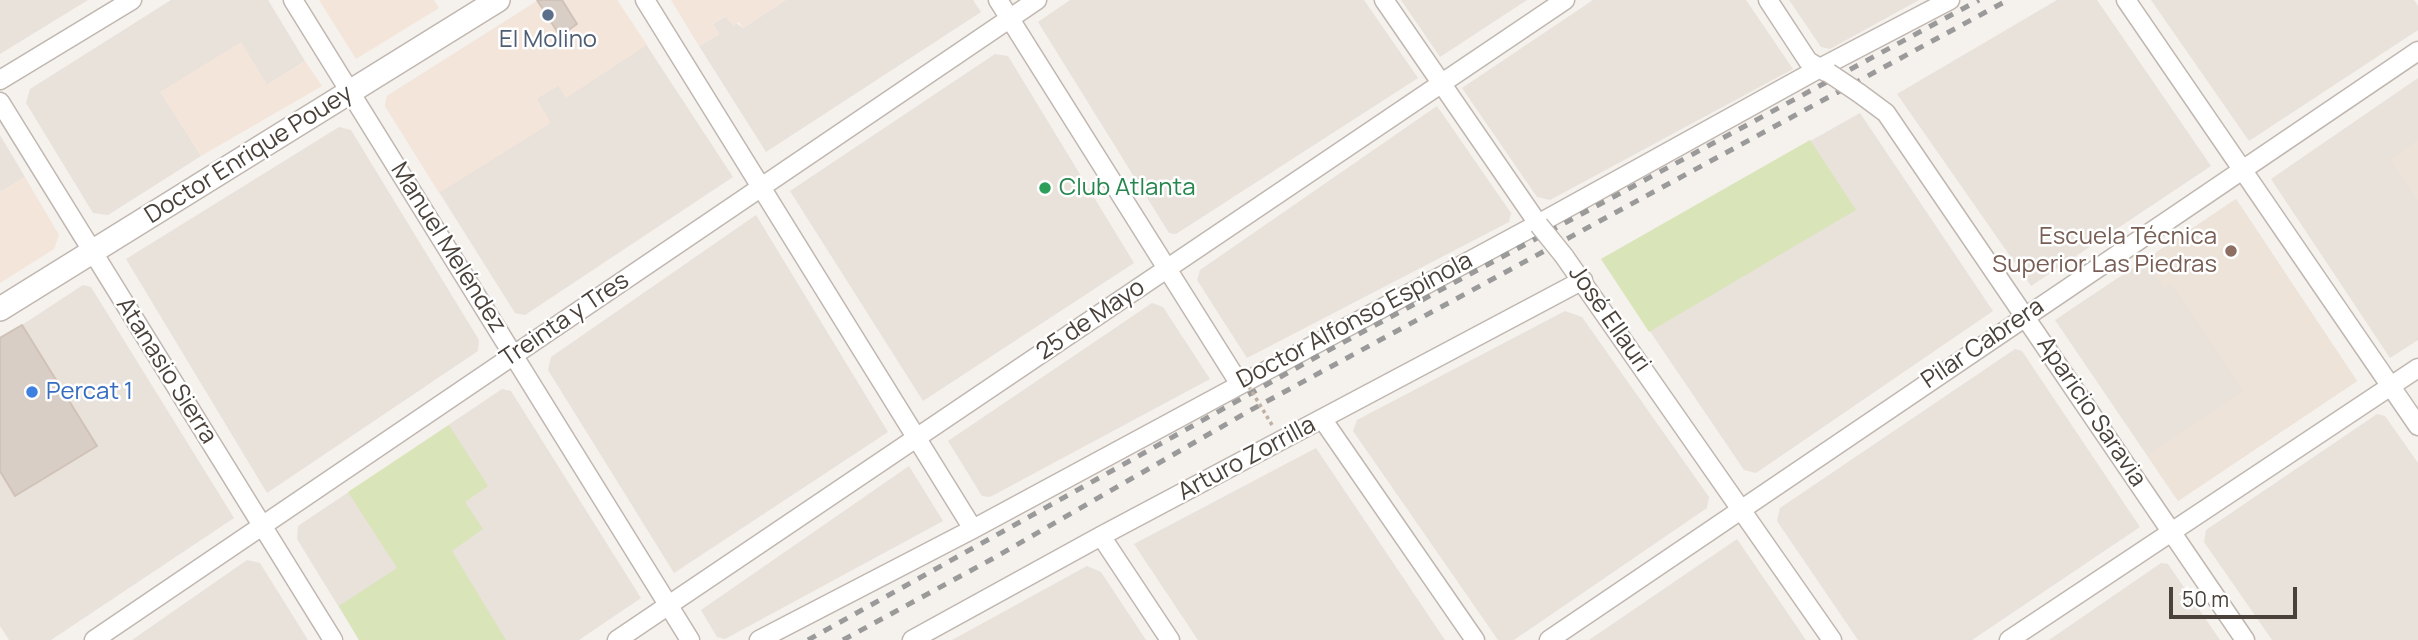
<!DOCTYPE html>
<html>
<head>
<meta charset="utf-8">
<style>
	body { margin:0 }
	#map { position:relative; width:2418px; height:640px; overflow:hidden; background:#f5f1ed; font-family:Manrope,sans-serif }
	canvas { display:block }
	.scale { position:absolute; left:2169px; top:587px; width:128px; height:32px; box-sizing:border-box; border:4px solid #49413a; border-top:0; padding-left:9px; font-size:21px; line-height:24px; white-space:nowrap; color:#49413a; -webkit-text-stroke:5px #fff; paint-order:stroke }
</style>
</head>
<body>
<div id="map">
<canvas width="2418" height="640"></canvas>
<div class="scale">50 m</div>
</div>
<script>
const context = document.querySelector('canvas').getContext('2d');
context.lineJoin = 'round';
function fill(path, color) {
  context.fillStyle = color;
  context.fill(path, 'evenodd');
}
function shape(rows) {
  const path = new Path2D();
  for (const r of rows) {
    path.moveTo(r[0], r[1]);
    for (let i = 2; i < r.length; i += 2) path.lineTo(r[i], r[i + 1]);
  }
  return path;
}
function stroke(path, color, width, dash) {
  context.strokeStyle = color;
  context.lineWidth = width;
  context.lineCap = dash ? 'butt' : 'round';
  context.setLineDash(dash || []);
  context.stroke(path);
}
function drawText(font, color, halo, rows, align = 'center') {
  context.font = font + ' Manrope,sans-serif';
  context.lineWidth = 5;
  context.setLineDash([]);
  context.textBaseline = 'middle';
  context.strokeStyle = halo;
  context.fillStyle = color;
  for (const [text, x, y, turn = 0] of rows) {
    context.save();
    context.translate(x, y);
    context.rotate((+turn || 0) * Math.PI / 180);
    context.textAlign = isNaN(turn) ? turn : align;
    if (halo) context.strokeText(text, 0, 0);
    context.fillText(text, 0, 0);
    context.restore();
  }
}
fill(shape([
	[0,0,88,0,0,54],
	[171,0,268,0,305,61,267,85,241,43,161,92,201,156,108,215,93,213,26,103,30,89],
	[539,0,617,0,733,177,525,315,515,313,385,106,387,96],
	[786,0,973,0,981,12,766,152,699,46,719,34,713,24,726,16,743,28],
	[1070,0,1364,0,1418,78,1176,234,1169,233,1038,22],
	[1401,0,1527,0,1440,57],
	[1593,0,1746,0,1793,69,1550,200,1537,197,1462,88],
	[1789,0,1919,0,1830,49,1821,47],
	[2057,0,2097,0,2211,166,2031,286,1897,94],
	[2151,0,2414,0,2418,6,2418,30,2249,141],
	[995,54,1008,56,1134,263,923,401,790,191],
	[2418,78,2418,340,2390,358,2271,179],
	[1437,106,1511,213,1509,222,1247,358,1197,280,1200,270],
	[1860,113,1993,311,1756,473,1744,470,1601,259],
	[339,127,351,130,479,340,478,351,267,493,126,259],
	[0,135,25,177,0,192],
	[2236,199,2357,381,2178,501,2055,320],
	[756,215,888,432,674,573,548,370,551,357],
	[83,285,91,287,234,518,51,640,9,640,0,626,0,471,16,496,97,446,22,325],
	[1152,303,1163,307,1210,379,990,497,982,496,948,441],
	[1565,311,1582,317,1709,497,1707,508,1514,640,1498,640,1353,431,1357,420],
	[2015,349,2022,351,2140,527,1972,640,1858,640,1777,521,1780,508],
	[502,389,511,391,641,598,579,640,359,640,297,539,298,526],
	[2377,414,2385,416,2418,463,2418,640,2272,640,2204,542,2206,530],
	[1316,448,1445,640,1198,640,1134,544],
	[909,466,943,521,725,639,717,637,701,610],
	[1737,539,1806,640,1589,640],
	[247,560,260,563,308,640,132,640],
	[2161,563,2168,564,2220,640,2049,640],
	[1087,566,1101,572,1146,640,952,640]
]), '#e8e2db');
fill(shape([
	[319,0,434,0,439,8,356,59],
	[539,0,617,0,647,45,566,98,558,86,537,99,551,123,439,193,385,106,387,96],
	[671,0,786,0,743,28,739,22,733,26,725,16,713,24,719,34,699,46],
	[241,42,267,85,305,61,322,86,201,156,160,92],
	[25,177,59,235,54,249,0,283,0,192]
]), '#f4e5da');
fill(shape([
	[2418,140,2418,201,2390,159],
	[2236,199,2357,381,2178,501,2147,455,2243,391,2171,284,2164,289,2145,261]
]), '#ede3d8');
fill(shape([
	[1810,140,1856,210,1649,332,1601,259],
	[449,425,488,486,465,502,483,529,452,551,506,640,359,640,339,606,397,568,348,492]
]), '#d9e5b9');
const building = shape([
	[537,0,562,0,577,24,560,36,537,0],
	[22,325,97,446,15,496,0,471,0,338,22,325]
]);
fill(building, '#d9cec6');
stroke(building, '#d0c2b6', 2);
const minor = shape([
	[293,0,690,640],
	[645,0,973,529],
	[998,0,1239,383],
	[1384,0,1539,225],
	[1768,0,1808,61,1826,72],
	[2126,0,2418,426],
	[0,80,132,0],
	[1859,93,1886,113,2245,640],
	[0,102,333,640],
	[1564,256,1832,640],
	[1323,420,1475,640],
	[1101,536,1170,640],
	[94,640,1037,0],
	[617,640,1565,0],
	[759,640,973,529,1538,224,1820,68,1950,0],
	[912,640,1101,536,1583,280],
	[1549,640,2418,51],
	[2009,640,2418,368]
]);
const tertiary = shape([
	[0,309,498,0]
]);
stroke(minor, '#c0b7b0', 21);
stroke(tertiary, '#c0b7b0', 26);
stroke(minor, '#fff', 18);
stroke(tertiary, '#fff', 23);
stroke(shape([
	[808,640,1318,356,1979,0],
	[843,640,992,559,1249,411,2008,0]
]), '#9a9a9a', 5, [9, 9]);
const minorBridge = shape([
	[1829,73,1859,93],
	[1539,225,1564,256]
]);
stroke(minorBridge, '#c0b7b0', 21, []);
stroke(shape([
	[1245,380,1272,425]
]), '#c1b1a2', 3.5, [3.5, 3.5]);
stroke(minorBridge, '#fff', 18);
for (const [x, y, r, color] of [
	[548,15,7,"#5c6f8a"],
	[1045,188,7,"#2e9e5b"],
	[2231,251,7,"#8d6e63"],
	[32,392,7,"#3f7fe0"]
]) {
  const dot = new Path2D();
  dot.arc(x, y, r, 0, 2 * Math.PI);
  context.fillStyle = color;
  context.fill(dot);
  stroke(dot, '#fff', 2.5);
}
drawText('24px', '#4e5e75', '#fff', [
	["El Molino",548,40]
]);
drawText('24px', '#49413a', '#fff', [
	["Doctor Enrique Pouey",249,155,-32],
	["Manuel Meléndez",448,248,58],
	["José Ellauri",1609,319,55],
	["Treinta y Tres",565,320,-34],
	["25 de Mayo",1091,320,-34],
	["Doctor Alfonso Espínola",1355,321,-28],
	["Pilar Cabrera",1983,344,-34],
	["Atanasio Sierra",166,371,58],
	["Aparicio Saravia",2091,412,56],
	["Arturo Zorrilla",1247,459,-28]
]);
drawText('24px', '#27864d', '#fff', [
	["Club Atlanta",1059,188]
], 'left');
drawText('24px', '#785e54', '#fff', [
	["Escuela Técnica",2217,237],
	["Superior Las Piedras",2217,265]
], 'right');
drawText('24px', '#366cbe', '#fff', [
	["Percat 1",46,392]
], 'left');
</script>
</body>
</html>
